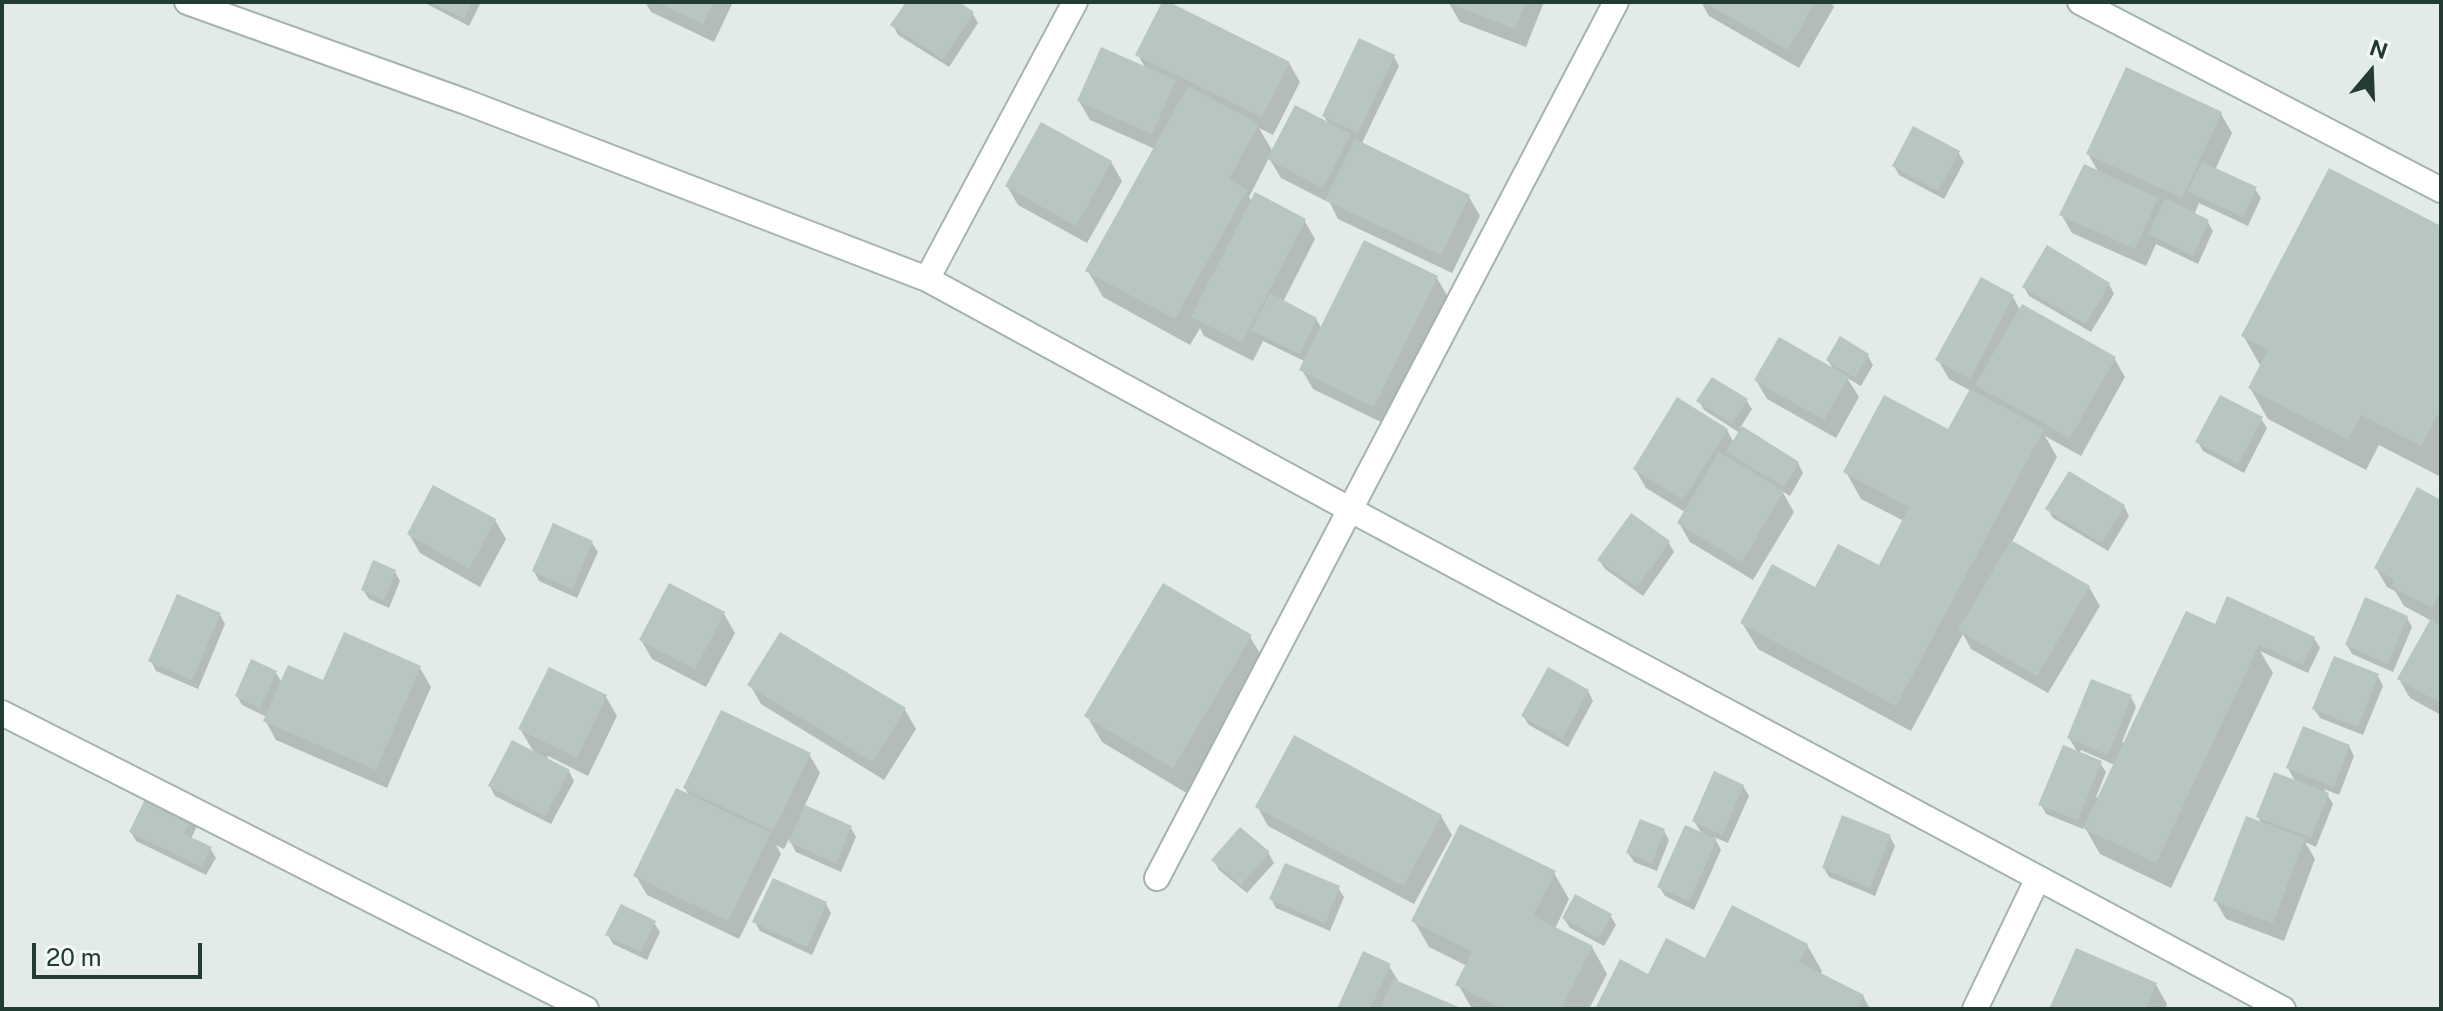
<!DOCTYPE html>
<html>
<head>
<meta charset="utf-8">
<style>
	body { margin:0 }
	#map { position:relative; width:2443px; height:1011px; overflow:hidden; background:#e2ebe6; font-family:"Public Sans",sans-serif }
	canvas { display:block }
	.frame { position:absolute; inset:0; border:4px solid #233c33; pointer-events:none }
	.north { position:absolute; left:2331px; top:32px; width:80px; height:80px; -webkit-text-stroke:6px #f2f8f5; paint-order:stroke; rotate:19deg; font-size:22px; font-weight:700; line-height:32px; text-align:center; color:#233c33 }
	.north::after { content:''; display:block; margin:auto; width:28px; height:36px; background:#233c33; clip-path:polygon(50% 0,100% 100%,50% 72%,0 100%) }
	.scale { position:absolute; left:32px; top:943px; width:170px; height:36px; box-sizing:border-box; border:4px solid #233c33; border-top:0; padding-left:10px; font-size:24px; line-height:28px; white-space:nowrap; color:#233c33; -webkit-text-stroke:6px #f2f8f5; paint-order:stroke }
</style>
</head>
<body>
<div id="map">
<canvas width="2443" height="1011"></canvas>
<div class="frame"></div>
<div class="north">N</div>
<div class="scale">20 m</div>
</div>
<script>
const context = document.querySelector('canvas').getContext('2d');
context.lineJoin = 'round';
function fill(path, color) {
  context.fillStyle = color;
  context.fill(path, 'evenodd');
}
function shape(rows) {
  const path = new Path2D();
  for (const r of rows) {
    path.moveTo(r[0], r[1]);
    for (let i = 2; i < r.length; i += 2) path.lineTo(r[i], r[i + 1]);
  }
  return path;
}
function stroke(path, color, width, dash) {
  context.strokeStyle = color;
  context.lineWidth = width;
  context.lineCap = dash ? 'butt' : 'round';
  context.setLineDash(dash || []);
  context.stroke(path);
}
fill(shape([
	[423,2,481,2,469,26],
	[645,2,733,2,714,42,651,12],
	[908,2,955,2,973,14,978,23,949,67,898,35,893,25],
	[1164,2,1289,63,1300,82,1273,135,1259,128,1273,152,1329,125,1324,116,1394,57,1399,66,1361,145,1469,197,1480,216,1452,273,1338,219,1330,203,1281,178,1269,158,1249,197,1252,202,1304,220,1315,239,1283,302,1316,319,1322,329,1437,278,1448,297,1385,424,1313,389,1302,370,1306,362,1263,341,1253,361,1204,336,1200,328,1190,345,1103,297,1088,271,1155,149,1090,120,1079,101,1146,69,1138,55],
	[1544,2,1526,47,1460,22,1449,3],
	[1701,2,1831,2,1834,7,1799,68,1709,16],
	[2221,114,2232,133,2215,170,2255,189,2261,198,2248,226,2199,203,2194,215,2207,221,2213,231,2198,264,2156,244,2146,266,2072,233,2061,214,2099,173,2088,154],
	[1958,152,1964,162,1944,199,1899,175,1894,166],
	[1111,162,1122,181,1087,243,1018,205,1007,186],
	[2441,229,2439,476,2379,445,2366,470,2268,419,2250,388,2261,367,2243,335],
	[2109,284,2114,294,2091,332,2029,296,2024,287],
	[2013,297,2020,310,2114,358,2125,377,2081,456,2045,436,2057,457,2012,542,2089,587,2100,606,2048,693,1971,649,1963,634,1911,731,1758,649,1742,623,1815,590,1879,567,1904,521,1861,499,1846,472,1949,432,1971,391,1949,379,1938,360],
	[1868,356,1873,365,1861,386,1847,378,1859,397,1836,438,1767,399,1756,380,1834,371,1828,360],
	[1746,400,1752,409,1740,428,1798,463,1803,473,1790,496,1782,491,1794,512,1753,580,1690,542,1679,523,1685,512,1646,488,1635,469,1727,430,1734,443,1740,433,1704,410,1699,401],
	[2261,419,2267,428,2244,473,2203,451,2198,442],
	[2441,502,2441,715,2410,698,2399,679,2432,621,2404,606,2395,591,2387,587,2376,568],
	[2124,506,2129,516,2108,551,2053,518,2048,509],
	[495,520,506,539,480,587,420,553,409,534],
	[592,543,598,552,577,598,539,581,534,571],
	[1669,543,1674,552,1643,596,1605,569,1599,560],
	[395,572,400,581,389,608,369,599,363,590],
	[724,614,735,633,706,687,652,659,641,640],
	[220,615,225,624,198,689,156,671,151,661],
	[2407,618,2412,627,2393,672,2352,654,2347,645],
	[2220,629,2314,638,2320,648,2308,673,2260,651,2273,673,2171,888,2100,854,2084,826,2083,829,2046,814,2041,805,2078,753,2069,738,2131,697,2136,707,2122,742,2125,744],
	[2081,750,2115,765,2099,798,2096,797,2106,772,2100,763,2079,754],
	[781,635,905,710,916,729,884,780,761,704,750,685],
	[1250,637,1266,663,1188,794,1102,742,1087,716],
	[420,668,431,687,387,788,276,740,265,720,267,717,242,705,237,696,276,673,282,683,324,682],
	[2378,676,2383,686,2363,735,2320,718,2314,709],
	[1588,691,1593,701,1568,747,1529,725,1523,716],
	[606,697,617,716,588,776,548,756,546,760,569,771,574,781,551,824,495,796,490,786,535,754,520,729],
	[2349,746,2354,756,2339,795,2324,789,2333,804,2316,847,2305,842,2315,859,2284,941,2226,919,2215,900,2262,824,2258,817,2296,783,2288,768],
	[809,754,820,773,804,807,851,828,856,837,841,872,796,852,789,839,784,849,776,845,781,854,739,939,647,895,636,876,690,797,685,788],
	[1743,786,1749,796,1728,843,1714,837,1721,850,1694,910,1665,896,1659,886,1702,834,1694,821],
	[1257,806,1441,816,1452,835,1414,904,1268,826],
	[193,813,199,822,191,839,210,848,216,858,206,875,136,841,131,832],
	[1240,830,1269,854,1274,863,1247,893,1219,870,1214,860],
	[1664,831,1669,840,1657,871,1634,862,1628,853],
	[1890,837,1895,846,1875,896,1829,877,1824,868],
	[1554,873,1569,899,1555,929,1592,947,1607,974,1589,1009,1472,1009,1458,984,1467,966,1429,947,1414,921],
	[1338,888,1344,897,1330,931,1276,908,1271,898],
	[826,904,831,913,812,955,760,931,755,922],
	[1610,915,1616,925,1604,946,1570,928,1563,917],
	[654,923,660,932,647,960,613,944,608,935],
	[1807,945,1822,971,1820,975,1863,996,1870,1009,1598,1009,1649,976,1706,960],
	[1389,966,1400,984,1458,1009,1339,1009],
	[2156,985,2167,1004,2165,1009,2051,1009]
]), '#0003');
fill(shape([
	[431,2,472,2,464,18],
	[657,2,713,2,703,24],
	[906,2,959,2,974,12,943,59,890,25],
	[1162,2,1169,2,1290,62,1262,117,1135,55],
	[1446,2,1526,2,1515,29],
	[1704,2,1815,2,1788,50],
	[1359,38,1395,55,1358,133,1322,116],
	[1101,47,1176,80,1152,134,1077,101],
	[2126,67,2222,112,2182,198,2086,154],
	[1188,86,1259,124,1229,179,1247,190,1175,319,1085,271],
	[1295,105,1351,134,1323,188,1267,159],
	[1041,122,1112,161,1076,226,1005,186],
	[1913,126,1960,151,1938,191,1892,166],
	[1355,139,1470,195,1441,255,1325,200],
	[2202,162,2257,187,2243,217,2187,191],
	[2084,164,2158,198,2135,249,2059,215],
	[2329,168,2441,226,2441,408,2421,446,2361,415,2348,440,2248,388,2268,350,2241,336],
	[1255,192,1306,219,1242,343,1191,317],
	[2165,198,2209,220,2193,256,2148,234],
	[1364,240,1438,276,1374,407,1299,370],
	[2047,245,2110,283,2086,324,2022,287],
	[1981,277,2014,295,1970,379,1935,360],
	[1270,293,1317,318,1300,354,1251,330],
	[2022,304,2116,357,2070,438,1975,385],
	[1840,336,1869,354,1855,378,1826,360],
	[1779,337,1849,377,1824,420,1754,380],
	[1712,377,1748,399,1732,424,1696,401],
	[1970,389,2044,429,1896,706,1740,623,1772,564,1815,587,1838,544,1879,565,1909,507,1843,472,1884,395,1948,429],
	[2220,395,2263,417,2238,464,2195,442],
	[1677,397,1728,429,1683,500,1633,469],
	[1742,426,1799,462,1784,487,1726,452],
	[1719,452,1784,491,1742,562,1677,523],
	[2069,471,2125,505,2102,543,2045,509],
	[433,485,496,519,469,569,407,534],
	[2417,487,2441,500,2441,591,2432,608,2391,587,2395,580,2374,568],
	[1631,513,1670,541,1637,587,1597,560],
	[553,523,593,541,572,589,532,571],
	[2011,540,2090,586,2037,676,1958,630],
	[373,560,396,570,384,600,361,590],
	[669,583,725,612,695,669,639,640],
	[1163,583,1252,635,1173,768,1084,716],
	[177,594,221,613,192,680,148,661],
	[2227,596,2315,637,2303,665,2259,645,2156,863,2083,828,2186,611,2215,624],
	[2365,597,2408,616,2388,664,2345,645],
	[2430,620,2441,626,2441,703,2397,679],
	[344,632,421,666,376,770,263,721,288,665,323,680],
	[780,632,906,708,873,762,747,685],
	[2334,656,2379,674,2358,727,2312,709],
	[251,659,277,671,260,708,235,696],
	[549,667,607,695,577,758,518,729],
	[1548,667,1589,690,1562,739,1521,716],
	[2091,679,2132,695,2108,755,2067,738],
	[721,710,811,753,773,831,683,788],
	[2303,726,2350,745,2334,787,2286,768],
	[1294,735,1442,815,1403,886,1255,807],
	[512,740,570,770,545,816,488,786],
	[2063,745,2102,761,2078,820,2038,805],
	[1714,771,1744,785,1722,835,1692,821],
	[2274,772,2329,793,2311,838,2256,817],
	[676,788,771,833,728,921,633,876],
	[150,789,195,811,184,834,212,847,201,867,129,832],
	[805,805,852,826,836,863,789,842],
	[1842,815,1891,835,1870,888,1822,868],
	[2246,816,2305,838,2273,923,2213,901],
	[1640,819,1665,829,1652,863,1626,853],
	[1460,824,1556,871,1533,916,1593,946,1561,1009,1504,1009,1455,985,1472,952,1411,921],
	[1685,825,1717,839,1689,901,1657,887],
	[1240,827,1270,852,1241,885,1211,860],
	[1285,863,1340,886,1325,923,1269,899],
	[773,878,827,902,807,947,752,922],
	[1575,894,1612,914,1599,938,1562,918],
	[621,904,656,921,641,952,605,935],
	[1732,905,1808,944,1799,962,1864,995,1857,1009,1595,1009,1620,959,1648,974,1666,938,1705,958],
	[2076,948,2157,983,2146,1009,2049,1009],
	[1363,951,1391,964,1370,1009,1337,1009],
	[1393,979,1463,1009,1380,1009]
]), '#b7c6bf');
const minor = shape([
	[187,2,466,102,927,279,1349,509,2283,1009],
	[2080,2,2441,190],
	[927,279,1075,2],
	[2,713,586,1009],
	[1157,878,1616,2],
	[1975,1009,2038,878]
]);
stroke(minor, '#a5b3ad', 28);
stroke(minor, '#fff', 24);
</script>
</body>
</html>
